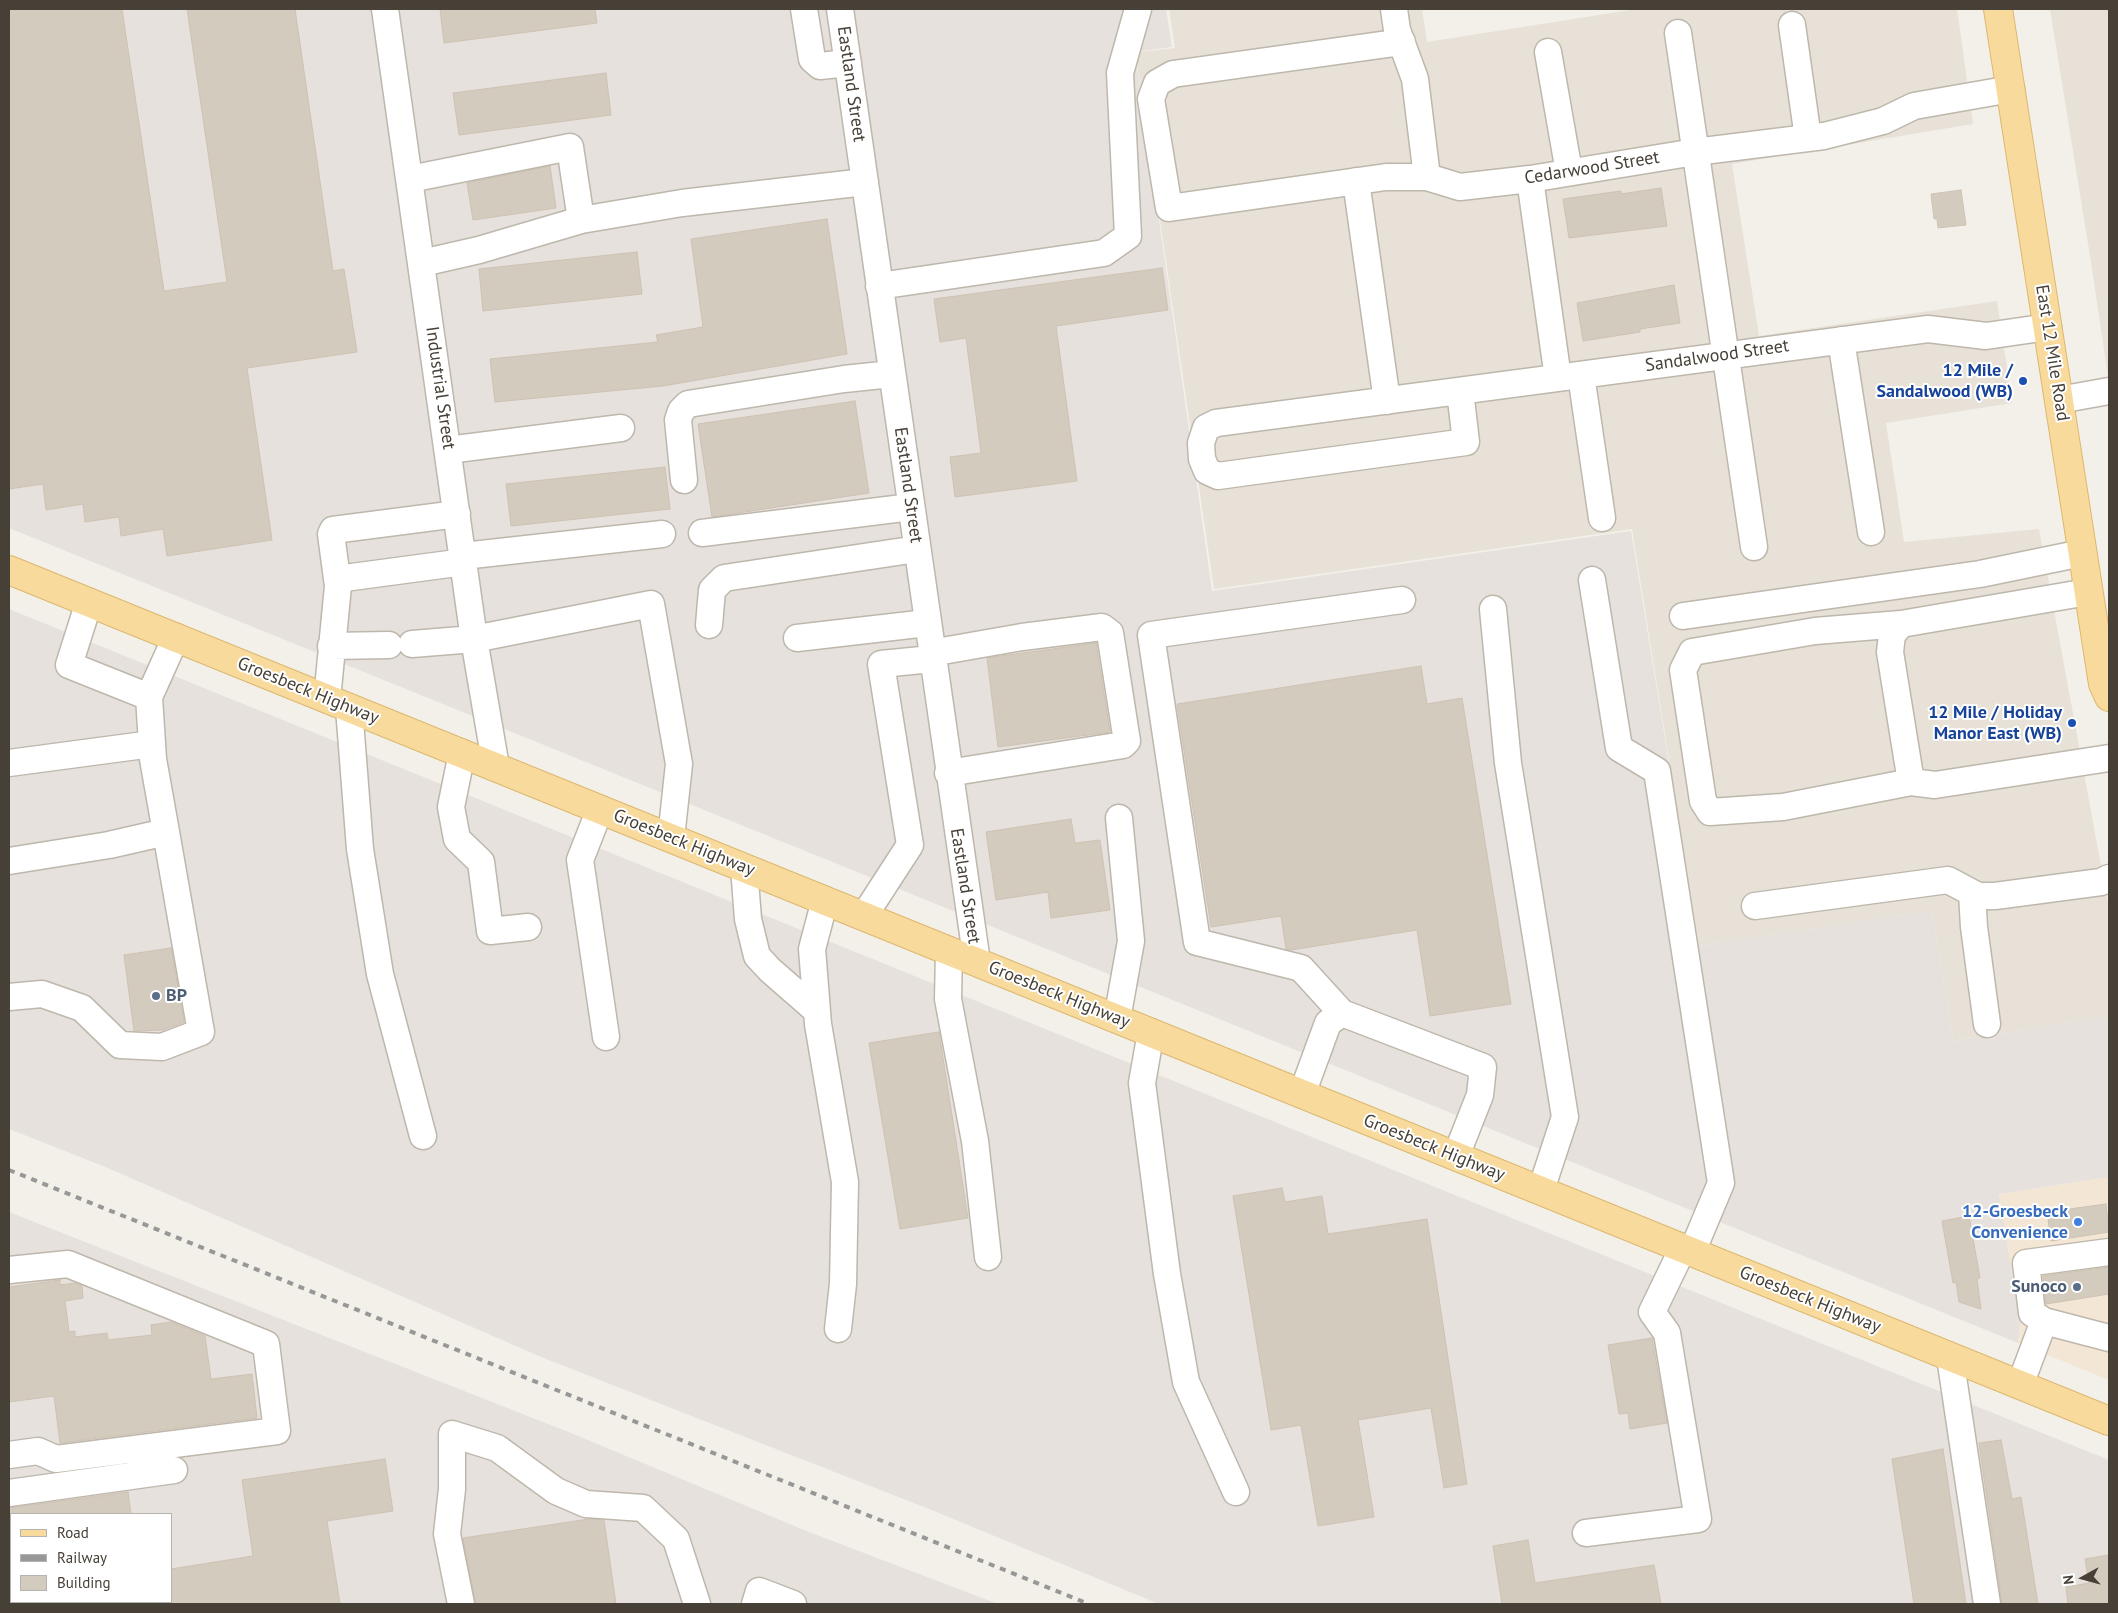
<!DOCTYPE html>
<html>
<head>
<meta charset="utf-8">
<style>
	body { margin:0 }
	#map { position:relative; width:2118px; height:1613px; overflow:hidden; background:#f3f0e9; font-family:"PT Sans",sans-serif }
	canvas { display:block }
	.frame { position:absolute; inset:0; border:10px solid #464037; pointer-events:none }
	.legend { position:absolute; left:10px; top:1513px; width:162px; height:90px; box-sizing:border-box; background:#fff; border:1px solid #b5b3af; margin:0; padding:6px 9px; list-style:none; font-size:15px; color:#464037 }
	.legend li { display:flex; align-items:center; gap:10px; height:25px }
	.legend b { width:25px; border:1px solid #b5b3af }
	.north { position:absolute; left:2058px; top:1553px; width:50px; height:50px; -webkit-text-stroke:4px #fff; paint-order:stroke; rotate:263deg; font-size:14px; font-weight:700; line-height:20px; text-align:center; color:#464037 }
	.north::after { content:''; display:block; margin:auto; width:18px; height:22px; background:#464037; clip-path:polygon(50% 0,100% 100%,50% 72%,0 100%) }
</style>
</head>
<body>
<div id="map">
<canvas width="2118" height="1613"></canvas>
<div class="frame"></div>
<ul class="legend">
<li><b style="height:6px;background:#f8da9d"></b>Road</li>
<li><b style="height:6px;background:#979797"></b>Railway</li>
<li><b style="height:14px;background:#d4cbbf"></b>Building</li>
</ul>
<div class="north">N</div>
</div>
<script>
const context = document.querySelector('canvas').getContext('2d');
context.lineJoin = 'round';
function fill(path, color) {
  context.fillStyle = color;
  context.fill(path, 'evenodd');
}
function shape(rows) {
  const path = new Path2D();
  for (const r of rows) {
    path.moveTo(r[0], r[1]);
    for (let i = 2; i < r.length; i += 2) path.lineTo(r[i], r[i + 1]);
  }
  return path;
}
function stroke(path, color, width, dash) {
  context.strokeStyle = color;
  context.lineWidth = width;
  context.lineCap = dash ? 'butt' : 'round';
  context.setLineDash(dash || []);
  context.stroke(path);
}
function drawText(font, color, halo, rows, align = 'center') {
  context.font = font + ' "PT Sans",sans-serif';
  context.lineWidth = 4;
  context.setLineDash([]);
  context.textBaseline = 'middle';
  context.strokeStyle = halo;
  context.fillStyle = color;
  for (const [text, x, y, turn = 0] of rows) {
    context.save();
    context.translate(x, y);
    context.rotate((+turn || 0) * Math.PI / 180);
    context.textAlign = isNaN(turn) ? turn : align;
    if (halo) context.strokeText(text, 0, 0);
    context.fillText(text, 0, 0);
    context.restore();
  }
}
fill(shape([
	[1169,9,1422,9,1427,42,1637,9,1957,9,1973,124,1732,164,1759,336,1997,301,2012,403,1886,423,1904,542,2039,529,2109,909,2109,1017,1953,1041,1932,911,1699,946,1632,529,1214,589,1136,56,1139,52,1175,48],
	[2050,9,2109,9,2109,383,2091,262]
]), '#e7e1d7');
fill(shape([
	[2109,1177,2109,1380,2018,1343,2020,1322,1999,1194]
]), '#f3e6d5');
fill(shape([
	[9,9,1166,9,1172,47,1135,52,1212,591,1631,531,1699,946,1932,911,1953,1041,2109,1017,2109,1177,1999,1194,2020,1322,2018,1343,9,528],
	[9,609,2109,1460,2109,1604,1159,1604,929,1509,541,1357,103,1166,9,1129],
	[9,1212,571,1433,809,1532,998,1604,9,1604],
	[11,1514,171,1514,171,1602,11,1602]
]), '#e6e1dd');
const building = shape([
	[9,9,122,9,164,291,227,282,187,9,295,9,333,271,344,269,357,352,247,368,272,540,167,556,163,529,121,536,119,517,85,522,83,504,46,510,43,484,9,489,9,9],
	[440,9,595,9,597,23,444,43,440,9],
	[606,73,611,115,459,135,453,93,606,73],
	[550,166,556,208,473,220,467,183,550,166],
	[1661,188,1667,226,1569,238,1563,199,1621,191,1621,194,1661,188],
	[1961,190,1966,225,1938,228,1937,219,1934,219,1931,194,1961,190],
	[827,219,847,354,663,386,495,402,490,359,658,342,656,335,703,327,691,239,827,219],
	[637,252,642,294,483,311,479,269,637,252],
	[1162,268,1168,310,1056,326,1077,481,955,497,950,457,981,453,966,338,940,342,934,299,1162,268],
	[1674,285,1680,323,1640,329,1640,332,1583,341,1577,303,1674,285],
	[855,401,869,493,712,517,698,424,855,401],
	[665,467,670,509,511,526,506,484,665,467],
	[1096,643,1110,732,998,747,987,658,1096,643],
	[1421,666,1427,704,1462,698,1511,1004,1430,1016,1417,930,1291,950,1286,949,1281,916,1211,927,1177,704,1421,666],
	[1071,819,1075,843,1100,840,1110,910,1051,918,1048,892,996,900,986,832,1071,819],
	[171,948,184,1022,163,1030,134,1031,124,955,171,948],
	[939,1032,968,1218,900,1229,869,1043,939,1032],
	[1282,1188,1285,1202,1322,1196,1328,1234,1427,1219,1467,1484,1444,1488,1431,1408,1358,1420,1374,1517,1318,1526,1301,1425,1271,1430,1233,1196,1282,1188],
	[2106,1204,2109,1232,2051,1241,2047,1212,2106,1204],
	[1969,1216,1980,1278,1977,1279,1981,1309,1959,1302,1956,1282,1953,1283,1942,1221,1969,1216],
	[2109,1267,2109,1294,2046,1304,2043,1276,2109,1267],
	[60,1280,60,1285,75,1283,82,1286,83,1298,65,1301,69,1332,75,1331,75,1337,107,1333,108,1340,152,1335,151,1325,171,1322,205,1336,211,1379,252,1374,257,1418,60,1443,54,1396,9,1402,9,1287,60,1280],
	[1652,1338,1667,1423,1630,1429,1628,1413,1619,1414,1608,1345,1652,1338],
	[2001,1440,2012,1499,2021,1497,2038,1604,2002,1604,1979,1443,2001,1440],
	[1943,1449,1966,1604,1914,1604,1892,1459,1943,1449],
	[385,1459,393,1511,327,1521,340,1604,171,1604,171,1569,253,1556,242,1480,385,1459],
	[128,1492,131,1514,9,1514,9,1508,128,1492],
	[589,1519,604,1520,616,1604,476,1604,463,1538,589,1519],
	[1528,1540,1535,1583,1654,1565,1661,1604,1502,1604,1493,1546,1528,1540],
	[2109,1555,2109,1604,2068,1604,2066,1587,2089,1583,2085,1559,2109,1555]
]);
fill(building, '#d4cbbf');
stroke(building, '#cec2b2', 1);
const minor = shape([
	[385,9,474,639,496,767],
	[804,9,812,59,820,66,848,63],
	[840,9,977,962],
	[1394,9,1397,30,1415,79,1427,177],
	[1792,25,1808,138],
	[1678,33,1754,547],
	[1402,42,1173,74,1157,83,1151,99,1169,208,1386,177,1427,177,1460,187,1530,179,1695,152,1824,136,1883,121,1914,106,2011,89],
	[1548,52,1569,172],
	[410,179,570,147,581,220],
	[1530,179,1558,378],
	[1356,181,1387,401],
	[422,263,479,250,581,220,682,203,865,182],
	[879,286,1104,253,1128,236,1120,73,1138,9],
	[1841,340,1871,532],
	[1581,375,1602,518],
	[1460,391,1466,442,1218,476,1207,471,1202,459,1201,443,1206,428,1216,423,1928,329,1986,336,2048,327],
	[2059,400,2109,391],
	[448,450,621,428],
	[684,480,678,420,681,411,688,404,844,379,892,374],
	[702,533,911,507],
	[463,556,662,534],
	[337,579,464,562],
	[1592,580,1619,748,1657,771,1721,1183,1692,1252],
	[2088,592,1901,624,1892,635,1890,652,1911,782,1935,785,2109,758],
	[89,602,69,665,149,697],
	[1493,609,1508,763,1565,1117,1541,1190],
	[1683,616,1980,574,2082,553],
	[1901,624,1815,631,1692,652,1683,670,1703,801,1710,812,1783,807,1911,782],
	[709,625,712,590,724,578,917,549],
	[797,638,927,623],
	[412,644,474,639,651,604,679,764,671,838],
	[331,646,389,645],
	[931,653,1022,637,1102,627,1110,633,1126,735,1127,741,1123,745,948,773],
	[327,699,338,586,331,534,333,530,457,514],
	[349,708,360,849,380,974,423,1136],
	[462,753,451,807,457,839,481,862,490,931,528,927],
	[9,763,152,744],
	[600,809,580,860,606,1037],
	[9,861,109,845,166,832,153,759,149,697,176,637],
	[744,868,748,919,757,956,770,970,817,1011],
	[1972,893,1974,927,1987,1024],
	[825,900,812,949,818,1024,845,1182,843,1284,838,1329],
	[1755,906,1948,880,1978,896,1995,896,2101,882,2109,878],
	[864,916,910,845,881,664,932,659],
	[949,951,948,999,975,1141,988,1257],
	[9,997,42,994,82,1008,120,1045,162,1047,201,1032,166,832],
	[1342,1013,1301,968,1197,942,1151,635,1402,600],
	[1117,1019,1131,941,1119,818],
	[1151,1032,1142,1083,1167,1274,1186,1382,1236,1492],
	[1302,1094,1328,1023,1342,1013,1483,1067,1480,1095,1456,1156],
	[9,1270,68,1264,266,1344,277,1431,56,1459,38,1451,9,1455],
	[2044,1321,2032,1313,2026,1263,2109,1252],
	[1950,1357,1987,1604],
	[2020,1385,2044,1321,2109,1338],
	[9,1493,174,1470],
	[1586,1533,1698,1519,1667,1333,1652,1312,1683,1248],
	[461,1604,447,1534,452,1489,452,1434,497,1448,556,1491,586,1504,643,1508,676,1539,697,1604],
	[755,1604,759,1591,793,1604]
]);
const major = shape([
	[1998,9,2103,684,2109,697],
	[9,570,2109,1421]
]);
stroke(minor, '#beb7ac', 29);
stroke(major, '#dcb76e', 30);
stroke(minor, '#fff', 26);
stroke(major, '#f8da9d', 28);
stroke(shape([
	[9,1170,1089,1604]
]), '#979797', 4, [6, 6]);
for (const [x, y, r, color] of [
	[2023,381,5,"#1a4fb4"],
	[2072,723,5,"#1a4fb4"],
	[156,996,5,"#5c6f8a"],
	[2078,1222,5,"#3f7fe0"],
	[2077,1287,5,"#5c6f8a"]
]) {
  const dot = new Path2D();
  dot.arc(x, y, r, 0, 2 * Math.PI);
  context.fillStyle = color;
  context.fill(dot);
  stroke(dot, '#fff', 2);
}
drawText('18px', '#464037', '#fff', [
	["Eastland Street",851,84,82],
	["Cedarwood Street",1592,168,-9],
	["East 12 Mile Road",2052,353,81],
	["Sandalwood Street",1717,356,-8],
	["Industrial Street",440,388,82],
	["Eastland Street",908,485,82],
	["Groesbeck Highway",308,691,22],
	["Groesbeck Highway",684,843,22],
	["Eastland Street",965,886,81],
	["Groesbeck Highway",1059,995,22],
	["Groesbeck Highway",1434,1148,22],
	["Groesbeck Highway",1810,1300,22]
]);
drawText('bold 18px', '#164399', '#fff', [
	["12 Mile /",2013,371],
	["Sandalwood (WB)",2013,392],
	["12 Mile / Holiday",2062,713],
	["Manor East (WB)",2062,734]
], 'right');
drawText('bold 18px', '#4e5e75', '#fff', [
	["BP",166,996],
	["Sunoco",2067,1287,"right"]
], 'left');
drawText('bold 18px', '#366cbe', '#fff', [
	["12-Groesbeck",2068,1212],
	["Convenience",2068,1233]
], 'right');
</script>
</body>
</html>
